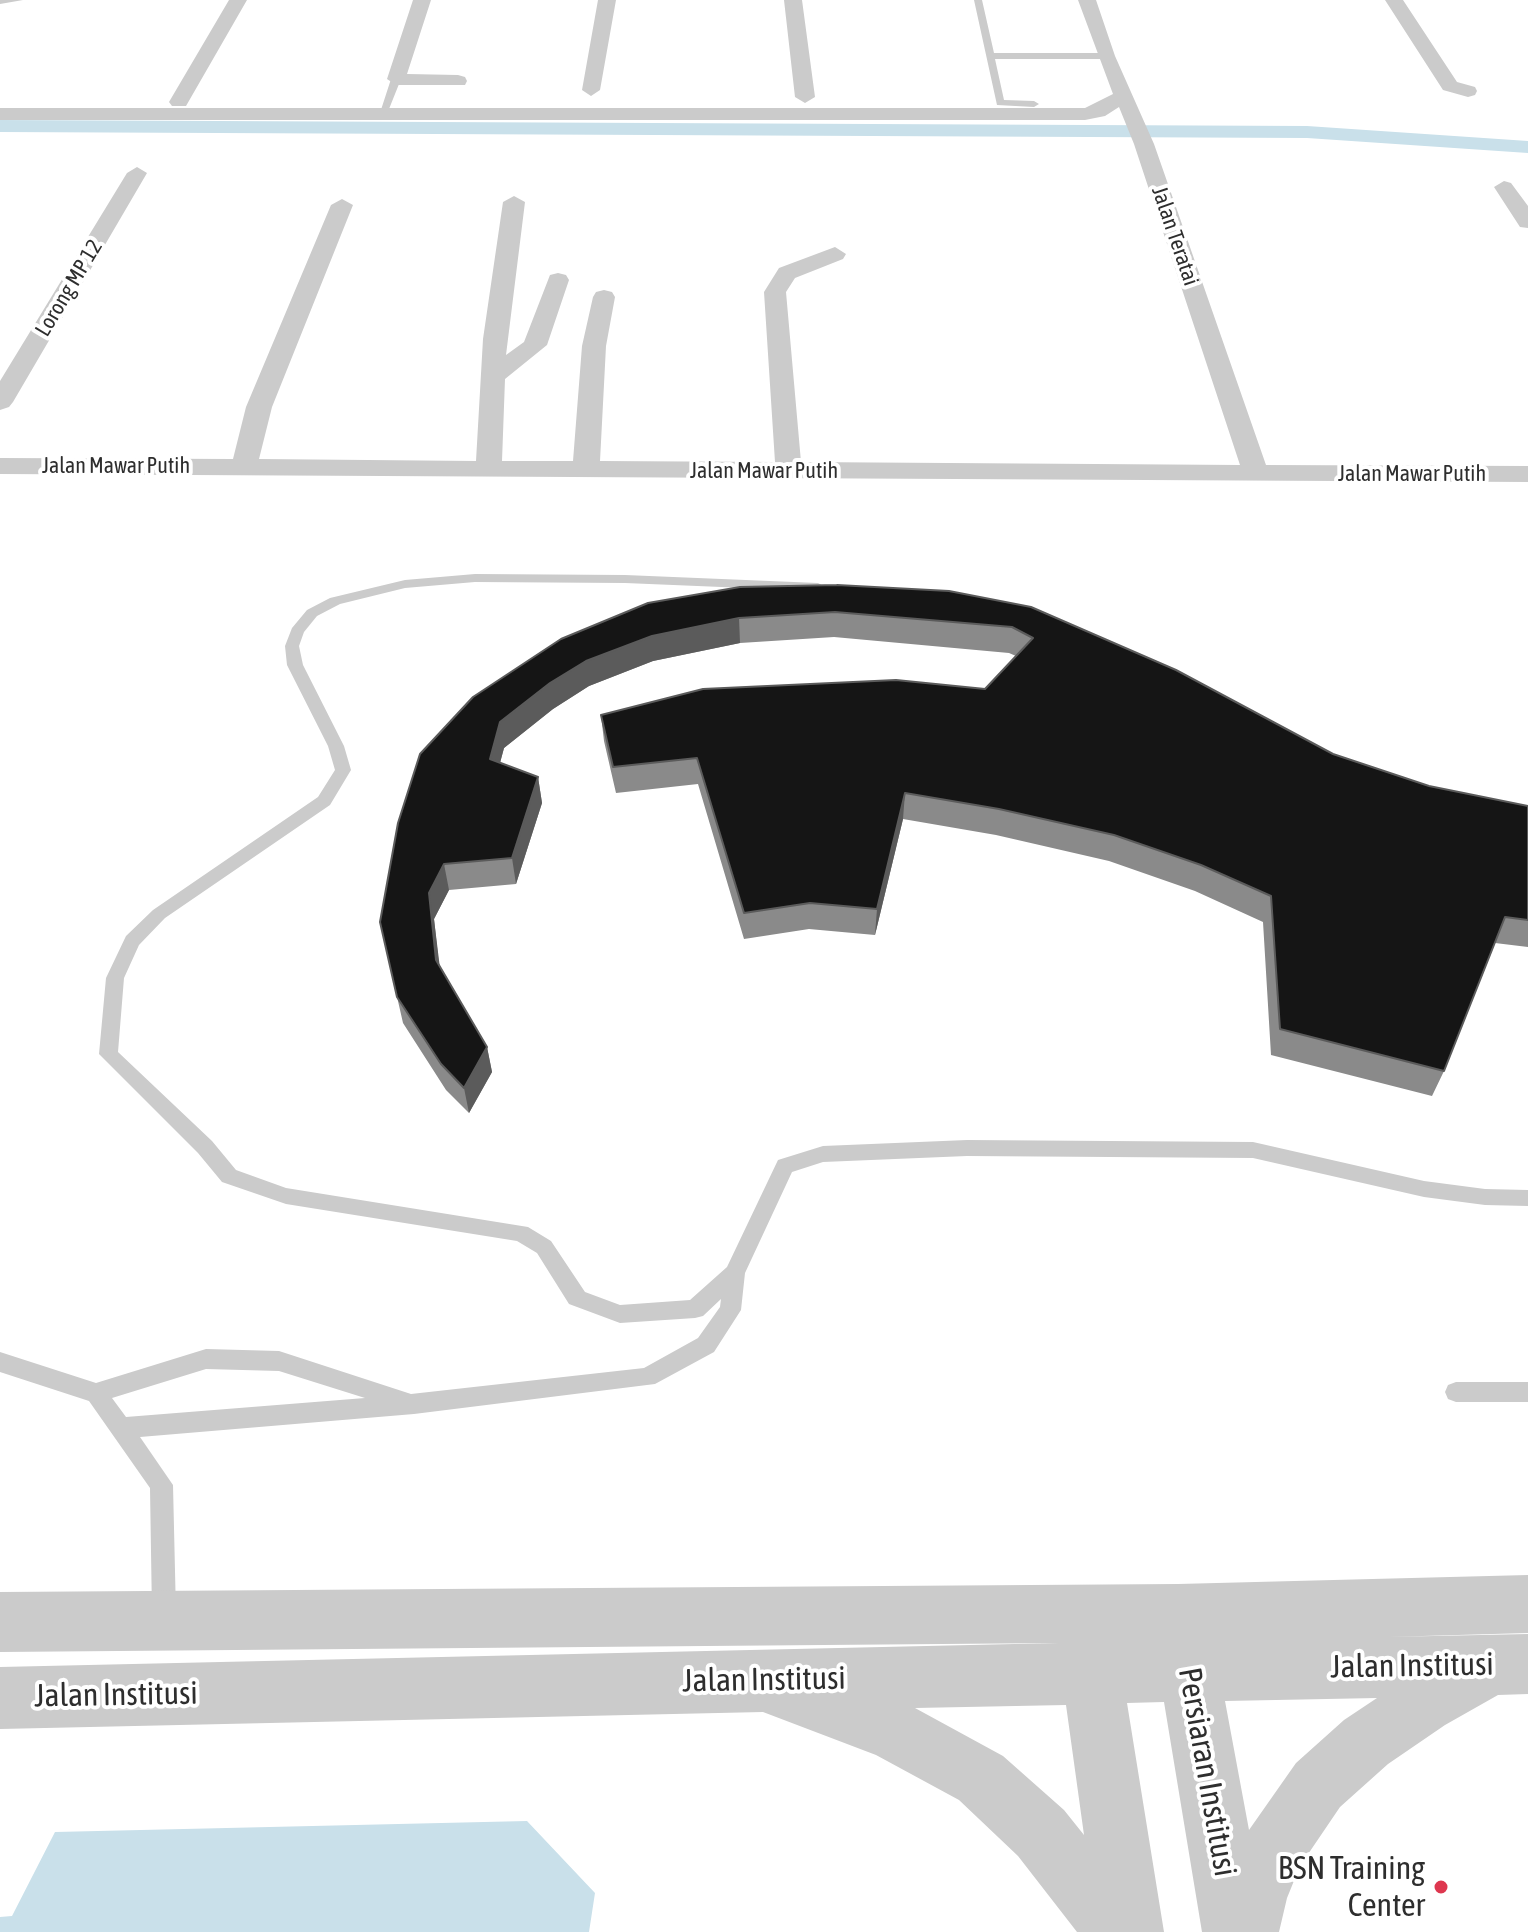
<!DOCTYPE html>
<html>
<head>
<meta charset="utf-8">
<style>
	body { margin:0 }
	canvas { display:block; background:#fff }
</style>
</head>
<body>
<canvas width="1528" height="1932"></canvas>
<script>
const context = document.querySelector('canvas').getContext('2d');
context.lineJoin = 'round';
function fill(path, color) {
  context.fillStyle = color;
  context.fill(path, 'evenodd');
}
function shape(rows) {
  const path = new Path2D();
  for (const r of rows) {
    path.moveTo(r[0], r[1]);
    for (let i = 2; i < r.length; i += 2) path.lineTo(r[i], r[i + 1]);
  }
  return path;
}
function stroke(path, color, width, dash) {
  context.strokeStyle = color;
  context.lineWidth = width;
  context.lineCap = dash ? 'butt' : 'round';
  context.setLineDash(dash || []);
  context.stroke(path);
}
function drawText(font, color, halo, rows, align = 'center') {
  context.font = font + ' "Asap Condensed",sans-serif';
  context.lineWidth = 8;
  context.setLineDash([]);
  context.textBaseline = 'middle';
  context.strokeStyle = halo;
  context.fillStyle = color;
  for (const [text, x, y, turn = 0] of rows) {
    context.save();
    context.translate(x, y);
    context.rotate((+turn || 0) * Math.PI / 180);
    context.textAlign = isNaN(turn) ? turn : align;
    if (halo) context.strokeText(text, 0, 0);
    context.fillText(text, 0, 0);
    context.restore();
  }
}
fill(shape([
	[527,1821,595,1893,589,1932,0,1932,0,1917,12,1916,55,1832]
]), '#c9e0ea');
fill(shape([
	[0,120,1307,126,1528,141,1528,153,1307,138,0,132,0,120]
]), '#c9e0ea');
fill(shape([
	[0,0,23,0,0,4,0,0],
	[974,0,982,0,994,53,1106,53,1111,56,1106,59,995,59,1004,100,1034,101,1039,104,1034,107,997,105,974,0],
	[396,76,401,79,387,114,379,116,391,79,396,76],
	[475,574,625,575,818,583,825,587,818,591,625,583,475,582,405,588,340,604,317,616,304,632,299,646,303,665,344,746,351,770,330,805,165,918,139,945,124,978,118,1052,212,1141,236,1170,286,1188,528,1227,551,1241,585,1292,620,1305,690,1300,727,1267,778,1160,823,1146,967,1140,1253,1142,1424,1181,1485,1189,1528,1190,1528,1206,1485,1205,1424,1197,1253,1158,967,1156,823,1162,792,1172,745,1273,741,1310,714,1352,655,1384,414,1414,140,1437,173,1485,176,1614,173,1622,164,1626,155,1622,152,1614,150,1488,89,1401,0,1372,0,1352,96,1383,206,1349,279,1351,411,1394,644,1368,698,1338,720,1307,721,1299,703,1316,695,1318,620,1323,569,1304,537,1253,517,1241,286,1204,222,1182,198,1153,99,1054,106,978,126,936,153,910,318,797,335,770,328,746,287,665,285,646,292,628,307,610,330,598,405,580,475,574],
	[206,1369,279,1371,365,1398,126,1417,112,1398,206,1369],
	[1456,1382,1528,1382,1528,1402,1456,1402,1448,1399,1445,1392,1448,1385,1456,1382]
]), '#cbcbcb');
fill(shape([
	[229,0,247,0,186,106,172,106,169,102,229,0],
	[413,0,431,0,407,74,458,75,465,77,467,81,465,85,396,85,387,79,413,0],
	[598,0,616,0,600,90,591,96,582,90,598,0],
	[784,0,802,0,815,97,805,103,795,97,784,0],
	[1078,0,1096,0,1115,56,1154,144,1266,465,1528,466,1528,482,0,474,0,458,233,459,246,407,331,205,342,199,353,205,272,407,259,459,476,461,483,339,503,202,514,196,525,202,506,355,524,342,550,275,558,273,566,275,569,280,547,345,505,379,502,461,573,461,582,346,593,297,596,292,604,290,612,292,615,297,606,346,600,461,775,462,764,292,779,268,835,247,846,254,843,259,795,278,786,292,801,462,1240,465,1134,144,1119,107,1105,116,1085,120,0,120,0,108,1085,108,1113,94,1078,0],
	[1385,0,1403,0,1457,82,1475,87,1477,91,1475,95,1468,97,1443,90,1385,0],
	[137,167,147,173,13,402,9,407,0,410,0,381,127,173,137,167],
	[1504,181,1511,183,1528,206,1528,228,1520,227,1494,187,1504,181]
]), '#cbcbcb');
fill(shape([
	[1528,1575,1528,1633,1387,1637,1528,1634,1528,1694,1498,1695,1445,1725,1388,1764,1340,1807,1300,1866,1287,1898,1279,1932,1202,1932,1164,1702,1127,1703,1164,1932,1077,1932,1018,1856,959,1800,876,1755,763,1712,0,1729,0,1667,1059,1643,0,1652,0,1592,1178,1584,1528,1575],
	[1377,1698,1344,1720,1296,1763,1249,1830,1225,1701,1377,1698],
	[1066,1705,1084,1835,1064,1810,1003,1756,915,1708,1066,1705]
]), '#cbcbcb');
fill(shape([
	[949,591,1333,754,1429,786,1528,806,1528,947,1495,943,1444,1071,1432,1096,1271,1055,1263,922,1195,891,1109,861,996,835,903,819,875,935,809,929,744,939,698,784,616,793,604,741,601,715,985,689,1016,656,1009,653,834,637,740,643,653,661,589,686,553,709,504,748,500,763,538,777,542,803,516,884,449,890,434,919,439,965,487,1047,492,1072,469,1113,446,1090,403,1023,380,922,561,639]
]), '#8a8a8a');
fill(shape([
	[739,618,740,643,653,661,589,686,553,709,504,748,494,785,490,759,500,722,550,683,586,661,652,636],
	[538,777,542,803,516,884,512,858],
	[905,793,903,819,875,935,877,909],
	[444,864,449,890,434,919,442,985,436,960,429,893],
	[487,1047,492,1072,469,1113,464,1088]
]), '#5b5b5b');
const building = shape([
	[837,585,949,591,1031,607,1176,670,1333,754,1429,786,1528,806,1528,920,1505,917,1444,1071,1280,1029,1271,896,1201,865,1114,835,999,809,905,793,877,909,810,903,744,913,697,758,613,767,601,715,703,689,896,680,985,689,1033,638,1012,627,835,612,739,618,652,636,586,661,550,683,500,722,490,759,538,777,512,858,444,864,429,893,436,960,487,1047,464,1088,441,1064,397,997,380,922,398,823,420,754,473,697,561,639,648,603,740,587,837,585]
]);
fill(building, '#151515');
stroke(building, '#5b5b5b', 2);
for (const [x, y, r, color] of [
	[1441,1887,8,"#de374f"]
]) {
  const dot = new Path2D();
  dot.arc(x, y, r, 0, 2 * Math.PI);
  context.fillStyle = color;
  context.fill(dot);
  stroke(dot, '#fff', 3);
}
drawText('22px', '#2e2e2e', '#fff', [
	["Jalan Teratai",1175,236,71],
	["Lorong MP 12",69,288,-59],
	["Jalan Mawar Putih",116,466],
	["Jalan Mawar Putih",764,471],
	["Jalan Mawar Putih",1412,474]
]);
drawText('32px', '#2e2e2e', '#fff', [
	["Jalan Institusi",1412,1666,-1],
	["Jalan Institusi",764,1680,-1],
	["Jalan Institusi",116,1695,-1],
	["Persiaran Institusi",1207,1772,80]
]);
drawText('32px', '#2e2e2e', '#fff', [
	["BSN Training",1425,1869],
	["Center",1425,1906]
], 'right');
</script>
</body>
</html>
